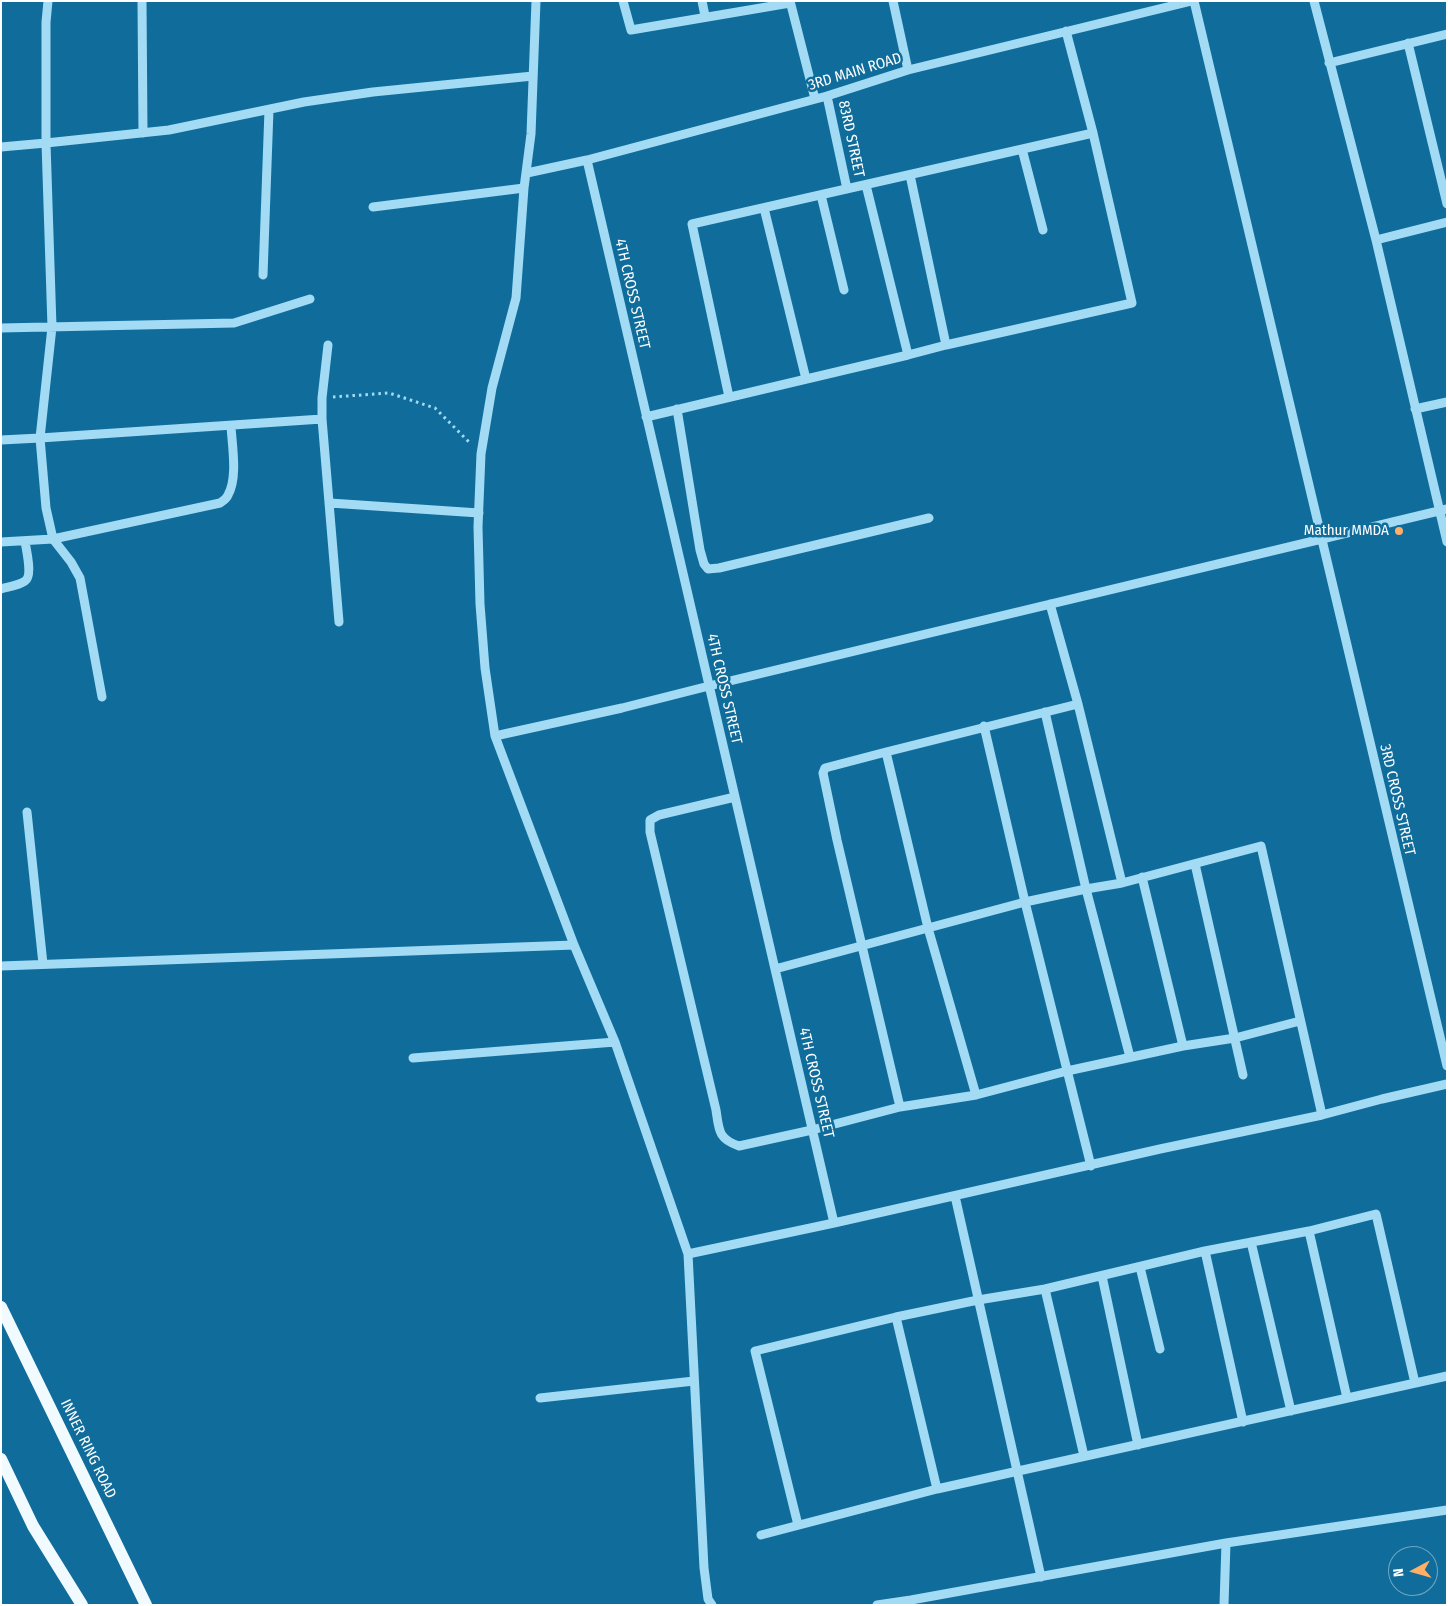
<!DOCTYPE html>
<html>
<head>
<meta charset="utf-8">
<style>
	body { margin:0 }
	#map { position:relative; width:1448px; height:1606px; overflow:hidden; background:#106d9b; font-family:"Fira Sans Condensed",sans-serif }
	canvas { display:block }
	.frame { position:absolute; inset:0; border:2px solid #fff; pointer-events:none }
	.north { position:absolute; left:1388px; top:1546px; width:50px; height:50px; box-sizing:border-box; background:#106d9b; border:1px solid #70a7c3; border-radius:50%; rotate:264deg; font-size:14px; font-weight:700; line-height:20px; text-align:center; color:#fff }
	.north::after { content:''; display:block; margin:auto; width:18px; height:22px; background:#ffaf67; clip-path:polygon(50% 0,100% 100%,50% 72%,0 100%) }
</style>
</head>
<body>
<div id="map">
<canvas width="1448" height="1606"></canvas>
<div class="frame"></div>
<div class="north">N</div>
</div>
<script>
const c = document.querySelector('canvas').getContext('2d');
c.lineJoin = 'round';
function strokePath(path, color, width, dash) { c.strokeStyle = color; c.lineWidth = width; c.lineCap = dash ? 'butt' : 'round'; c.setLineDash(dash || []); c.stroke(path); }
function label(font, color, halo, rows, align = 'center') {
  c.font = font + ' "Fira Sans Condensed",sans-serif'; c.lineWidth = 5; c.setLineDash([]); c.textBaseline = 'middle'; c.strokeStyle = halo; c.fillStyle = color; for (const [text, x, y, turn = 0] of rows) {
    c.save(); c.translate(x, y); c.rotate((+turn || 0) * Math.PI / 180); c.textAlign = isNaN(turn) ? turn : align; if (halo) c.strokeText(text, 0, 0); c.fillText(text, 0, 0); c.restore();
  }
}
strokePath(new Path2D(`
	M 333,397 L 389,393 L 435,408 L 470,443`), '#a3dbf5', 3, [2.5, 4]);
strokePath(new Path2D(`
	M 142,1 L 143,133
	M 536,1 L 531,134 L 524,188 L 516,298 L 492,388 L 481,454 L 478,527 L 480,604 L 485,668 L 495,736 L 574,945 L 615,1042 L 688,1254 L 704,1568 L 708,1599 L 712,1605
	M 623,1 L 631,30 L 790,3
	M 702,1 L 705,16
	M 790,1 L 815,99
	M 893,1 L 908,70
	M 1194,1 L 1447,1066
	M 1314,1 L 1376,240 L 1447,542
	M 1408,43 L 1447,204
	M 1329,63 L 1447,34
	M 827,96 L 847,189
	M 1,147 L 46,143 L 46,22 L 48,1
	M 1022,149 L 1043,230
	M 587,160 L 834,1223
	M 527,173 L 587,160 L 827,96 L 908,70 L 1192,1
	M 910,175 L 946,345
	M 866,185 L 908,355
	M 821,195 L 844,290
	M 373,207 L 524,188
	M 764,208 L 806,379
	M 1376,240 L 1447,222
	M 263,275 L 269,110
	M 1,328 L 234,323 L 310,299
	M 328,345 L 322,398 L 322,419 L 339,622
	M 729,397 L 692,224 L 1093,133
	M 677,409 L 700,550 L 704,564 L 708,569 L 719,568 L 929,518
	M 1415,409 L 1447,402
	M 646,417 L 908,355 L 946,345 L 1132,303 L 1093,133 L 1066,31
	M 322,419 L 40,438 L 52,327 L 46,143 L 169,130 L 304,102 L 373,92 L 533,76
	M 1,440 L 40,438 L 46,508 L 53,539 L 71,562 L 80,578 L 102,697
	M 330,503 L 479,513
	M 1,542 L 53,539 L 220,503 C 223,501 227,498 228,495 C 238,478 232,445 231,426
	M 1,589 C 8,587 20,585 25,581 C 33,576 26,549 25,541
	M 1050,604 L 1078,704 L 1122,883 L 1086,889 L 1130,1057
	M 984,726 L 1025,902 L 1091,1166
	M 495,736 L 622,708 L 709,686 L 1447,509
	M 886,752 L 825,768 L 823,773 L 837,840 L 900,1107 L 976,1095 L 928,928 L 886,752 L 1078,704
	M 735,797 L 659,815 L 650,820 L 650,832 L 716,1110 C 719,1130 718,1139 739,1146 L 812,1130 L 900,1107
	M 27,812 L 43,964
	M 1195,864 L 1243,1075
	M 1142,877 L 1183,1046
	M 1122,883 L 1261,846 L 1322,1115
	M 1,966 L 574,945
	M 775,969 L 1025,902 L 1086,889 L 1045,712
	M 413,1058 L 615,1042
	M 976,1095 L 1067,1071 L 1183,1046 L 1235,1038 L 1300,1021
	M 955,1196 L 1041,1577
	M 1309,1231 L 1347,1398
	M 1251,1242 L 1291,1411
	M 1205,1251 L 1243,1422
	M 688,1254 L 834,1223 L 1160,1149 L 1322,1115 L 1382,1099 L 1447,1084
	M 1140,1267 L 1160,1349
	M 1102,1276 L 1138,1445
	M 1045,1289 L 1084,1456
	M 896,1317 L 937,1489
	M 540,1398 L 694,1381
	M 798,1525 L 755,1351 L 896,1317 L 978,1300 L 1045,1289 L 1205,1251 L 1309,1231 L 1376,1214 L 1415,1383
	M 761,1535 L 937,1489 L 1447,1376
	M 877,1605 L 911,1600 L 1226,1543 L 1447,1510
	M 1224,1605 L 1226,1543`), '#a3dbf5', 9);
strokePath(new Path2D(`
	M 1,1307 L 146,1605
	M 1,1459 L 33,1526 L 82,1605`), '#f1faff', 12);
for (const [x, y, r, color] of [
	[1399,531,5,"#ffaf67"]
]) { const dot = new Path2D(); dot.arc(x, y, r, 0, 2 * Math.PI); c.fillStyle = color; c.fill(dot); strokePath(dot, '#106d9b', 2); }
label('15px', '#fff', '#106d9b', [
	["3RD MAIN ROAD",855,72,-17],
	["83RD STREET",851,139,78],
	["4TH CROSS STREET",632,294,77],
	["4TH CROSS STREET",724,689,77],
	["3RD CROSS STREET",1397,800,77],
	["4TH CROSS STREET",816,1083,77],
	["INNER RING ROAD",88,1449,64]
]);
label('15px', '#fff', '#106d9b', [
	["Mathur MMDA",1389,531]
], 'right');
</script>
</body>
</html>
